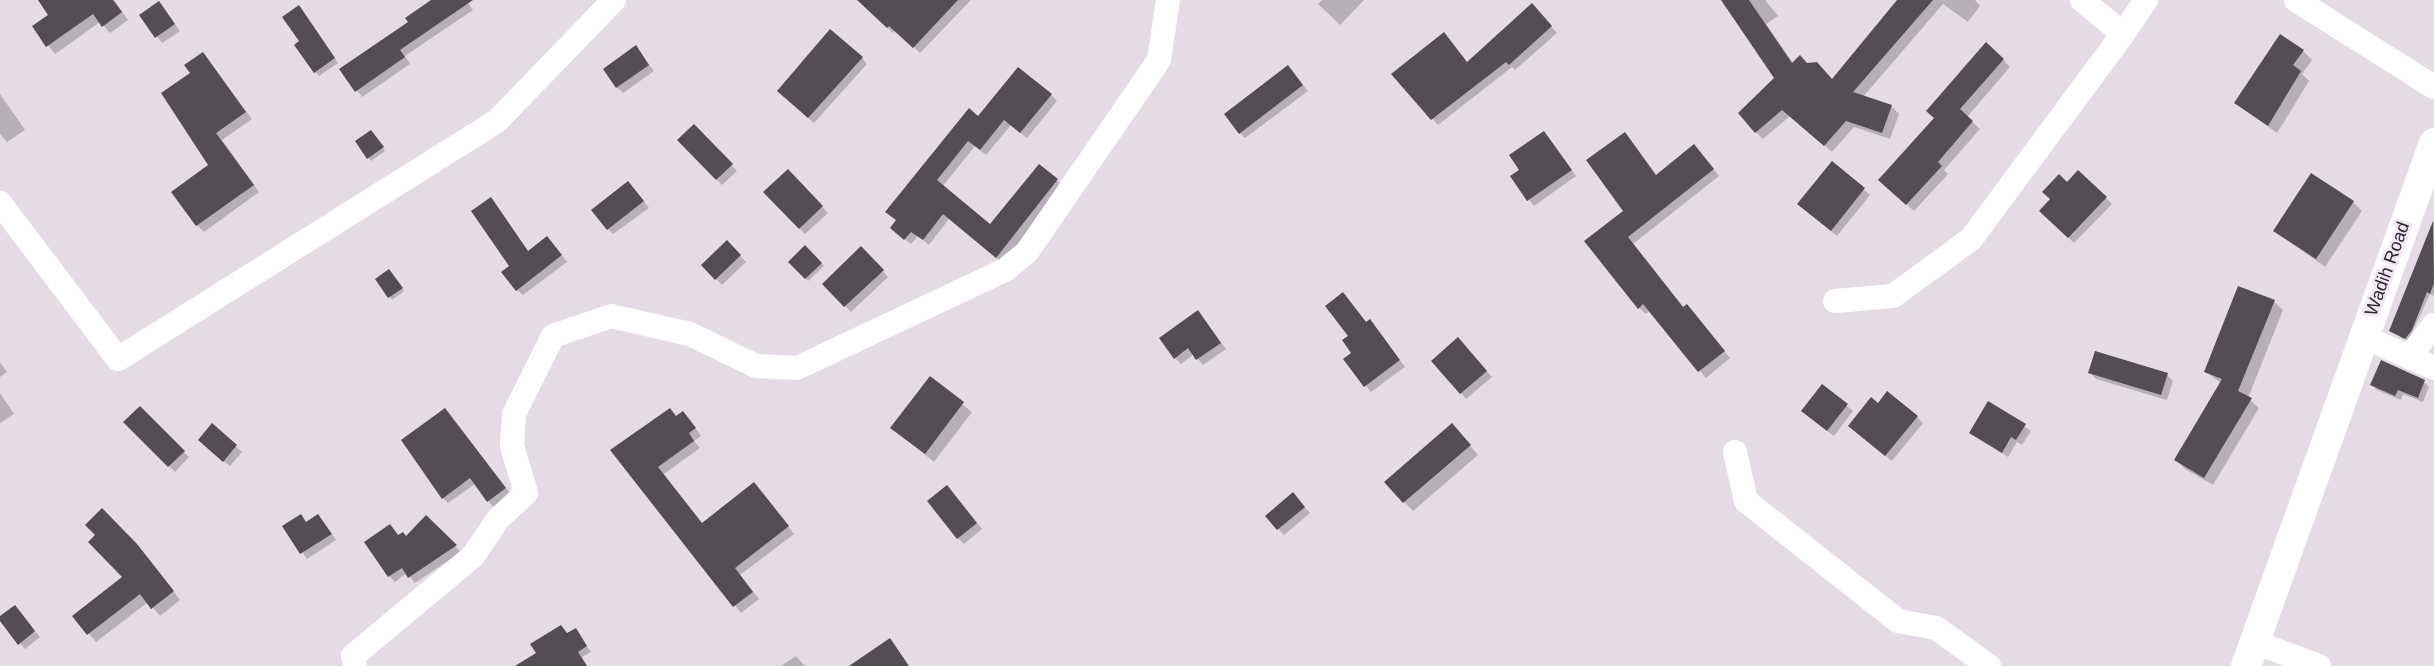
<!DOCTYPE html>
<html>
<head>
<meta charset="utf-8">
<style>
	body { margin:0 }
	canvas { display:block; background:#e4dbe5 }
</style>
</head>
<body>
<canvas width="2434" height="666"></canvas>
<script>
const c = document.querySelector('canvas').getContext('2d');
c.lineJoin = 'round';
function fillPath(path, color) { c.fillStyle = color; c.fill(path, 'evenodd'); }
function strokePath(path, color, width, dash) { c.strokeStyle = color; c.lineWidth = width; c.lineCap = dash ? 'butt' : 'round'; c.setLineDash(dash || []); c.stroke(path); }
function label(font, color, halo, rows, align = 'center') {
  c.font = font + ' Helvetica,sans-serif'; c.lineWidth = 6; c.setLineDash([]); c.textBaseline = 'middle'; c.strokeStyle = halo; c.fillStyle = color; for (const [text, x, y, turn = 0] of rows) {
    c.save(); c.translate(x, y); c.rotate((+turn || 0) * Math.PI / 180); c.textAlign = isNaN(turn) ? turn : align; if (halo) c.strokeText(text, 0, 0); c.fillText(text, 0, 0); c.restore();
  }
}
fillPath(new Path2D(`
	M 39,0 L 114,0 L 128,20 L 110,33 L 100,22 L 55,54 L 34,27 L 50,15 Z
	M 434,0 L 466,0 L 473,10 L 405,56 L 410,64 L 362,97 L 341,70 L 410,22 Z
	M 863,0 L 971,0 L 920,53 L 896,30 L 893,33 L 861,2 Z
	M 1322,0 L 1364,0 L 1340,25 L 1318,4 Z
	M 1723,0 L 1765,0 L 1778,16 L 1766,24 L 1793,63 L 1808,65 L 1833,81 L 1899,0 L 1975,0 L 1980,6 L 1968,22 L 1943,4 L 1863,97 L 1891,106 L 1899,114 L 1890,139 L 1854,127 L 1832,152 L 1790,116 L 1763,139 L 1756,132 L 1776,78 Z
	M 159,3 L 180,31 L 162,43 L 141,16 Z
	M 1537,11 L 1557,33 L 1515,70 L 1512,67 L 1438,125 L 1393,74 L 1467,64 Z
	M 303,12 L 338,63 L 319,76 L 315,72 Z
	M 636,47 L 654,71 L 623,93 L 617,87 Z
	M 2303,51 L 2312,60 L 2302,74 L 2309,81 L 2277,133 L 2236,103 Z
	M 203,54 L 252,119 L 222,140 L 259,192 L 204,232 L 197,225 L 210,166 L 192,73 Z
	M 862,58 L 867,64 L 814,123 L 784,96 Z
	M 2003,60 L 2010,67 L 1967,117 L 1980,129 L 1944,170 L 1948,174 L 1914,211 L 1888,187 Z
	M 1288,67 L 1308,91 L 1245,138 L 1240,133 Z
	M 0,94 L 25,130 L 7,142 L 0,134 Z
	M 1051,95 L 1057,101 L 1027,138 L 1011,125 L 986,155 L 975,146 L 942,187 L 990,226 L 1039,166 L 1063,186 L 1003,263 L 949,219 L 929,245 L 918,236 L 911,244 L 898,234 L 979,118 Z
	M 694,126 L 737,171 L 722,185 L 680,140 Z
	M 1544,133 L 1576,176 L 1534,206 L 1512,177 L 1521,170 Z
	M 374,134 L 385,151 L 371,161 L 358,142 Z
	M 1700,153 L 1719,176 L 1633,244 L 1684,308 L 1693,313 L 1730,358 L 1706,378 L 1650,311 L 1646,314 L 1639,308 L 1587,242 L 1625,211 L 1657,176 Z
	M 1832,163 L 1870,195 L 1837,236 L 1805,210 Z
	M 788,171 L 828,213 L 805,234 L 766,192 Z
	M 2079,172 L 2112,204 L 2074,243 L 2041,211 Z
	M 634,189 L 649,208 L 613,234 L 608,229 Z
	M 491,199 L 529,252 L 553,244 L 567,262 L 523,295 L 517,290 Z
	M 2353,202 L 2362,211 L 2325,267 L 2275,231 Z
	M 2434,220 L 2434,293 L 2433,296 L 2430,294 L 2408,341 L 2391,331 Z
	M 727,242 L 746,262 L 722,285 L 703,265 Z
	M 805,247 L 824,266 L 808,281 L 790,262 Z
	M 861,248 L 888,277 L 851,312 L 824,284 Z
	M 391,273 L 404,291 L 392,300 L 377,280 Z
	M 1343,294 L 1367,323 L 1375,327 L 1405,367 L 1371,392 L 1345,360 L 1353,353 Z
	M 2274,302 L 2283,310 L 2248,398 L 2259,408 L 2213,485 L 2185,469 L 2176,460 L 2221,383 L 2206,372 Z
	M 1203,318 L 1226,349 L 1203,365 L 1194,354 L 1181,364 L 1175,358 Z
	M 1464,345 L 1492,377 L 1466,399 L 1461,393 Z
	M 0,362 L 7,372 L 0,377 Z
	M 2090,373 L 2167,375 L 2173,381 L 2167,400 L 2096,379 Z
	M 930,379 L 972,412 L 934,462 L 892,428 Z
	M 2424,382 L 2429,387 L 2423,402 L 2403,394 L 2401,400 L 2377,390 L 2372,385 Z
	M 1823,386 L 1853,411 L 1834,436 L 1809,417 Z
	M 0,393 L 14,414 L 0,423 Z
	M 1989,403 L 2031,431 L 2022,445 L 2017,442 L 2008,457 L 1971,433 Z
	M 1878,405 L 1917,417 L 1923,423 L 1892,461 L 1856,431 Z
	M 140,408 L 189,457 L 175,472 L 126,422 Z
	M 445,410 L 511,494 L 493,507 L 475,484 L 448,503 L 443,498 Z
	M 670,410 L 677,417 L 689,419 L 701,436 L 694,441 L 700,448 L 664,474 L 702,524 L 761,491 L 794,534 L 740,575 L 759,599 L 741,613 L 612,451 Z
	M 212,425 L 242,452 L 230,466 L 205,446 Z
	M 1460,434 L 1478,455 L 1413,511 L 1386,482 Z
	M 952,493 L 982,529 L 964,544 L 958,538 Z
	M 1298,500 L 1310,513 L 1284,535 L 1267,516 Z
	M 102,510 L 145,554 L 180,600 L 160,616 L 148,602 L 96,642 L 74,616 L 125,577 Z
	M 300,516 L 307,523 L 318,516 L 336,540 L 307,559 L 284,527 Z
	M 426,518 L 461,552 L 415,583 L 407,573 L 395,582 L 389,576 L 390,526 L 399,536 L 406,537 Z
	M 20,612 L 40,637 L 25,649 L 0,619 Z
	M 575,630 L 591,652 L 582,657 L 587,666 L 518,666 Z
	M 796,656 L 805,666 L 781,666 Z`), '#0003');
fillPath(new Path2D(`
	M 38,0 L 113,0 L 122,12 L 102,27 L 93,14 L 46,47 L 32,26 L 48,15 Z
	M 431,0 L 473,0 L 400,50 L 405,57 L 355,92 L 339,69 L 408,22 L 405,18 Z
	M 857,0 L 958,0 L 913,48 L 889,26 L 887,28 Z
	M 1721,0 L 1749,0 L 1792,63 L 1800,55 L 1807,63 L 1817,62 L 1832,79 L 1897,0 L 1933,0 L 1853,92 L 1892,105 L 1882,133 L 1846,121 L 1824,146 L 1782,110 L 1755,133 L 1738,113 L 1774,78 Z
	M 159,1 L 175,24 L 155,38 L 139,15 Z
	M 1532,3 L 1552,26 L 1509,65 L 1506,62 L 1431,120 L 1391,74 L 1444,32 L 1467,62 Z
	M 299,5 L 335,58 L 314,73 L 294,45 L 299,41 L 282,17 Z
	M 830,29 L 863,57 L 808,118 L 777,91 Z
	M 2280,34 L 2304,50 L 2293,65 L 2301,71 L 2268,126 L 2234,103 Z
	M 1986,42 L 2004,59 L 1960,109 L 1973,121 L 1938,162 L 1942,166 L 1906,205 L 1878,180 L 1934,118 L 1926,111 Z
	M 636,45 L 649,65 L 616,88 L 603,69 Z
	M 203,52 L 246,112 L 216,133 L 254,185 L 196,226 L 171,192 L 208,165 L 161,93 L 190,73 L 184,65 Z
	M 1288,65 L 1303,85 L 1239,134 L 1224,114 Z
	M 1018,67 L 1052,94 L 1020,133 L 1004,120 L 980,150 L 968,141 L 937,180 L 990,224 L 1039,164 L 1058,179 L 996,258 L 943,214 L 923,240 L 911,232 L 904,240 L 890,228 L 896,220 L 885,212 L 969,108 L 978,116 Z
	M 694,124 L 733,164 L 716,180 L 677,140 Z
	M 371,130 L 384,147 L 367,159 L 355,141 Z
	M 1544,131 L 1572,170 L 1527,201 L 1510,176 L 1519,170 L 1509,155 Z
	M 1625,132 L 1656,175 L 1694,144 L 1714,169 L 1628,237 L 1683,307 L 1687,304 L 1725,351 L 1698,372 L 1643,304 L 1638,309 L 1584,241 L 1623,211 L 1586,160 Z
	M 1832,161 L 1865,188 L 1831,231 L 1797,204 Z
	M 788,169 L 823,206 L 799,229 L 763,192 Z
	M 2078,170 L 2107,197 L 2068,238 L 2039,211 L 2050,199 L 2042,192 L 2059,174 L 2067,182 Z
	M 2311,173 L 2354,201 L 2316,259 L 2273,231 Z
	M 628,181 L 644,201 L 607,230 L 591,210 Z
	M 491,197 L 528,251 L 547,236 L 562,255 L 516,291 L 501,272 L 509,266 L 471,211 Z
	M 2433,221 L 2434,283 L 2430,294 L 2427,292 L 2412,330 L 2405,339 L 2389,331 Z
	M 727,240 L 741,255 L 715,280 L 701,265 Z
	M 805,245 L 822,263 L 805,279 L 788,262 Z
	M 861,246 L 884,270 L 844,307 L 822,284 Z
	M 389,269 L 403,288 L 388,298 L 375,279 Z
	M 2238,286 L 2275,300 L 2238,391 L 2252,398 L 2204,478 L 2174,460 L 2222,379 L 2204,372 Z
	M 1343,292 L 1366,322 L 1370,319 L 1400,360 L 1364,387 L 1343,359 L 1351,353 L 1342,340 L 1348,336 L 1325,306 Z
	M 1198,310 L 1221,343 L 1196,360 L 1188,348 L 1174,359 L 1159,338 Z
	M 1458,337 L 1487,371 L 1460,394 L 1431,361 Z
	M 2095,351 L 2168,373 L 2161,395 L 2088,373 Z
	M 2381,360 L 2425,380 L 2418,398 L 2398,390 L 2395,396 L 2370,385 Z
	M 930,376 L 964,402 L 925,454 L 890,428 Z
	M 1822,384 L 1848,404 L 1827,431 L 1801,411 Z
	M 1887,391 L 1918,416 L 1885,456 L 1848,426 L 1871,397 L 1878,403 Z
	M 1988,401 L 2026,424 L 2016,440 L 2011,437 L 2002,453 L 1969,433 Z
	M 140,406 L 185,451 L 168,467 L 123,422 Z
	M 445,408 L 506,488 L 487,502 L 470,478 L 442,499 L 401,440 Z
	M 670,408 L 676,416 L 683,411 L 696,428 L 689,433 L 694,441 L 658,467 L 702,523 L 754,482 L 789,526 L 735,568 L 753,592 L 733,607 L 610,450 Z
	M 212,423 L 237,445 L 223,462 L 198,440 Z
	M 1452,423 L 1471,445 L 1403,503 L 1384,482 Z
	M 947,485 L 977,523 L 957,539 L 927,501 Z
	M 1293,492 L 1305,507 L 1277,530 L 1265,516 Z
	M 102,508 L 137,544 L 174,591 L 151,609 L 140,594 L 87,635 L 72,616 L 122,577 L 88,542 L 95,535 L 85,525 Z
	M 301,514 L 306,522 L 318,514 L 332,534 L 300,554 L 282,526 Z
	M 426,515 L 457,545 L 408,578 L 402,568 L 388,577 L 364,542 L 390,524 L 398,535 L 403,532 L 406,536 Z
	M 15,605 L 35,631 L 18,645 L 0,621 L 0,616 Z
	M 561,625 L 567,633 L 576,628 L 587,646 L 578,652 L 587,666 L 515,666 L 536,653 L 530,644 Z
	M 890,638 L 909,666 L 849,666 Z`), '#544d55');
strokePath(new Path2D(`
	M 2082,0 L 2123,34 L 2146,0
	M 2296,0 L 2434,87
	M 0,203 L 118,359 L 497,121 L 614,0
	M 1835,301 L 1893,296 L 1971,239 L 2123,34
	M 2362,336 L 2434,368
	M 2409,357 L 2434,325
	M 1735,452 L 1746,501 L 1898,621 L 1936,628 L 1989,666
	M 2254,642 L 2319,666
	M 355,666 L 353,656 L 473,556 L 498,519 L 526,493 L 512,446 L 514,414 L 553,336 L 611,316 L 690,334 L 756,366 L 797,368 L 1005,270 L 1027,252 L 1159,60 L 1168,0`), '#fff', 24);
strokePath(new Path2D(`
	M 2246,666 L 2434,143`), '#fff', 30);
label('18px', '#2a272b', '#f2e8f3', [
	["Wadih Road",2388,269,-70]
]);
</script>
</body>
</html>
